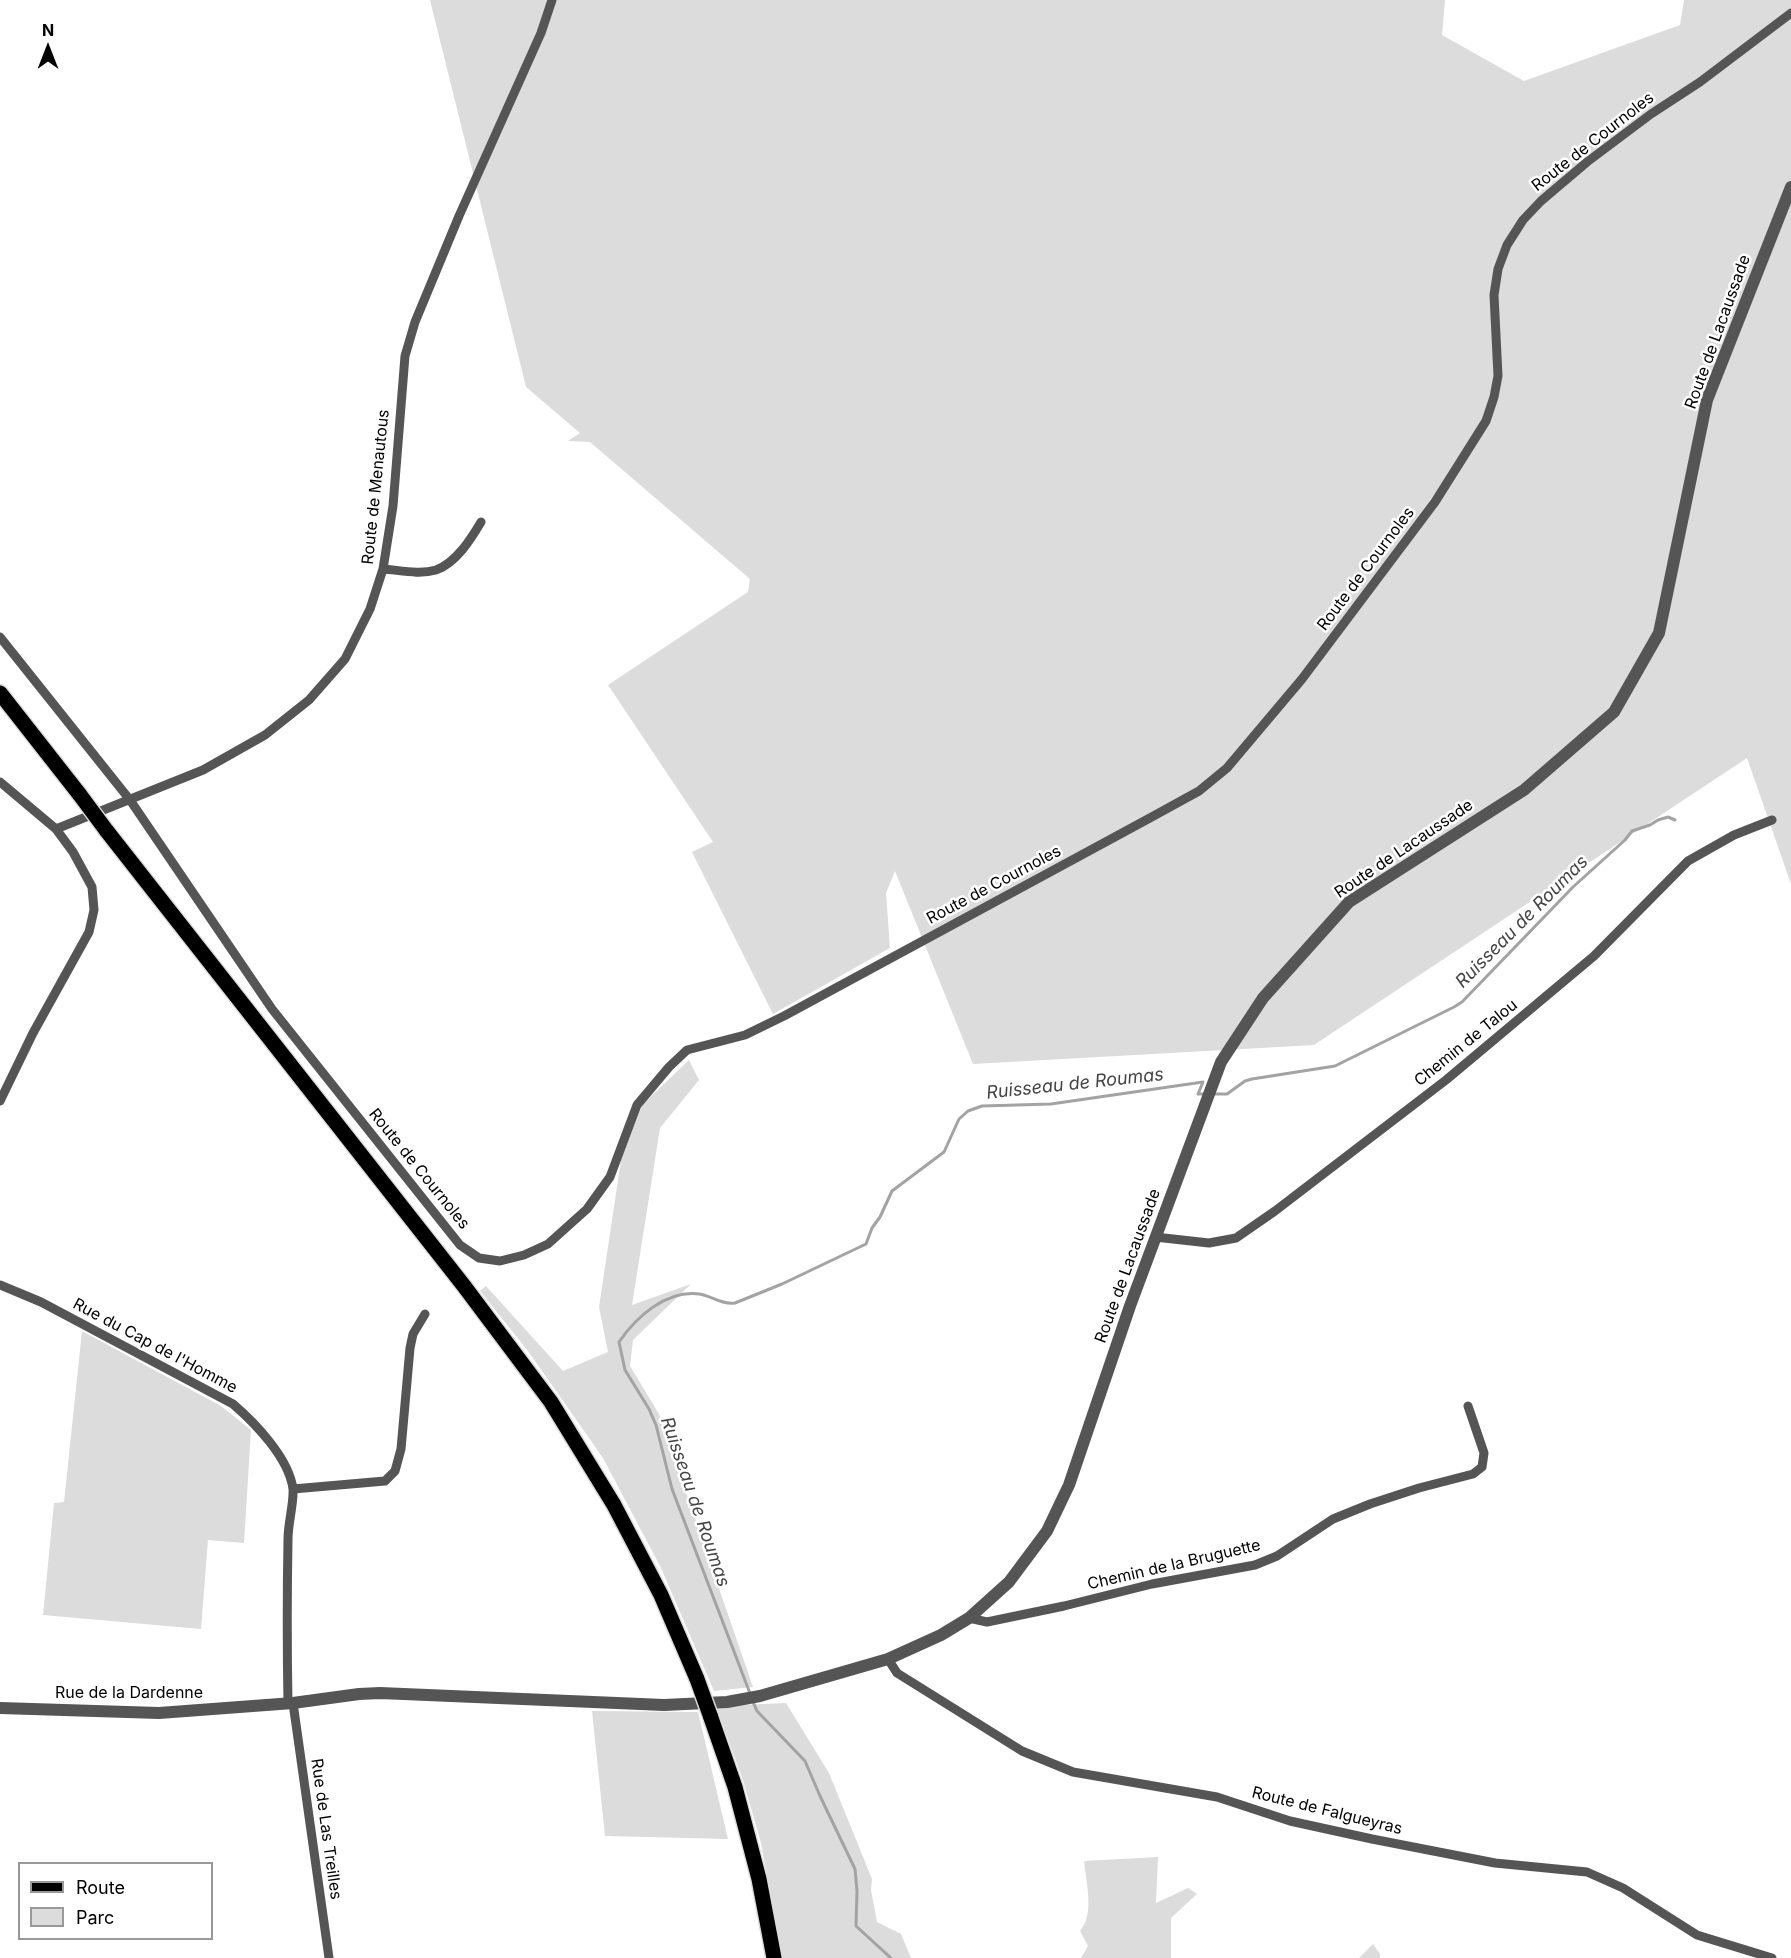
<!DOCTYPE html>
<html>
<head>
<meta charset="utf-8">
<style>
	body { margin:0 }
	#map { position:relative; width:1791px; height:1958px; overflow:hidden; background:#fff; font-family:Inter,sans-serif }
	canvas { display:block }
	.legend { position:absolute; left:18px; top:1862px; width:195px; height:78px; box-sizing:border-box; background:#fff; border:2px solid #999; margin:0; padding:8px 10px; list-style:none; font-size:18px; color:#000 }
	.legend li { display:flex; align-items:center; gap:12px; height:30px }
	.legend b { width:30px; border:2px solid #999 }
	.north { position:absolute; left:18px; top:18px; width:60px; height:60px; -webkit-text-stroke:4px #fff; paint-order:stroke; rotate:0deg; font-size:16px; font-weight:700; line-height:24px; text-align:center; color:#000 }
	.north::after { content:''; display:block; margin:auto; width:21px; height:27px; background:#000; clip-path:polygon(50% 0,100% 100%,50% 72%,0 100%) }
</style>
</head>
<body>
<div id="map">
<canvas width="1791" height="1958"></canvas>
<ul class="legend">
<li><b style="height:8px;background:#000"></b>Route</li>
<li><b style="height:16px;background:#dcdcdc"></b>Parc</li>
</ul>
<div class="north">N</div>
</div>
<script>
const c = document.querySelector('canvas').getContext('2d');
c.lineJoin = 'round';
function fillPath(path, color) { c.fillStyle = color; c.fill(path, 'evenodd'); }
function strokePath(path, color, width, dash) { c.strokeStyle = color; c.lineWidth = width; c.lineCap = dash ? 'butt' : 'round'; c.setLineDash(dash || []); c.stroke(path); }
function label(font, color, halo, rows, align = 'center') {
  c.font = font + ' Inter,sans-serif'; c.lineWidth = 5; c.setLineDash([]); c.textBaseline = 'middle'; c.strokeStyle = halo; c.fillStyle = color; for (const [text, x, y, turn = 0] of rows) {
    c.save(); c.translate(x, y); c.rotate((+turn || 0) * Math.PI / 180); c.textAlign = isNaN(turn) ? turn : align; if (halo) c.strokeText(text, 0, 0); c.fillText(text, 0, 0); c.restore();
  }
}
fillPath(new Path2D(`
	M 430,0 L 1445,0 L 1442,35 L 1524,81 L 1680,25 L 1684,0 L 1791,0 L 1791,884 L 1747,758 L 1314,1045 L 973,1064 L 895,871 L 886,893 L 890,948 L 773,1014 L 692,852 L 713,842 L 608,685 L 748,592 L 750,579 L 590,442 L 568,441 L 580,433 L 526,387 Z
	M 689,1060 L 699,1080 L 660,1128 L 632,1305 L 691,1284 L 633,1340 L 630,1366 L 659,1414 L 753,1687 L 714,1691 L 661,1568 L 603,1458 L 528,1351 L 480,1291 L 486,1286 L 563,1371 L 608,1352 L 599,1307 L 621,1160 L 642,1105 Z
	M 82,1331 L 221,1406 L 251,1430 L 244,1543 L 208,1540 L 201,1629 L 43,1615 L 54,1503 L 64,1502 Z
	M 786,1703 L 829,1773 L 872,1879 L 871,1890 L 877,1922 L 901,1934 L 911,1958 L 782,1958 L 761,1843 L 743,1780 L 716,1706 Z
	M 592,1711 L 698,1712 L 728,1839 L 605,1836 Z
	M 1158,1857 L 1156,1903 L 1188,1888 L 1197,1894 L 1171,1918 L 1171,1958 L 1081,1958 L 1088,1946 L 1080,1931 C 1095,1913 1086,1883 1084,1861 Z
	M 1373,1944 L 1380,1954 L 1380,1958 L 1359,1958 Z`), '#dcdcdc');
strokePath(new Path2D(`
	M 1212,1094 L 1227,1094 L 1245,1081 L 1252,1079 L 1335,1066 L 1454,1007 L 1462,1002 L 1573,887 L 1625,840 L 1632,831 L 1650,825 L 1658,820 L 1668,817 L 1675,820
	M 751,1696 L 672,1489 L 656,1425 L 649,1409 L 625,1370 L 619,1342 C 636,1317 666,1290 699,1294 C 712,1296 722,1305 735,1303 L 782,1284 L 866,1244 L 872,1228 L 880,1217 L 892,1191 L 944,1152 L 959,1119 L 968,1111 L 982,1106 L 1051,1104 L 1203,1082 L 1198,1094 L 1205,1094
	M 753,1702 L 757,1711 L 805,1761 L 820,1796 L 855,1869 L 857,1891 L 856,1926 L 891,1958`), '#a3a3a3', 3);
const primary = new Path2D(`
	M 0,693 L 80,795
	M 106,830 L 464,1286 L 551,1402 L 614,1505 L 661,1595 L 697,1679
	M 710,1715 L 735,1787 L 759,1879 L 774,1958`);
strokePath(primary, '#dbdbdb', 18);
strokePath(new Path2D(`
	M 383,569 C 399,570 419,575 436,570 C 456,563 471,539 481,522
	M 0,637 L 130,800 L 272,1009 L 460,1245 L 479,1258 L 500,1261 L 524,1255 L 548,1244 L 587,1209 L 610,1177 L 637,1105 L 669,1067 L 687,1050 L 745,1035 L 784,1016 L 1148,819 L 1199,791 L 1227,768 L 1302,679 L 1435,502 L 1486,421 L 1494,397 L 1498,376 L 1494,295 L 1498,269 L 1507,245 L 1523,220 L 1541,201 L 1587,162 L 1651,114 L 1700,82 L 1791,13
	M 0,782 L 56,829 L 73,852 L 92,887 L 94,910 L 89,932 L 33,1033 L 0,1101
	M 56,829 L 203,770 L 265,735 L 309,700 L 345,659 L 370,609 L 383,569 L 393,506 L 405,356 L 415,322 L 459,216 L 541,33 L 552,0
	M 1155,1237 L 1209,1243 L 1236,1238 L 1275,1211 L 1446,1080 L 1594,956 L 1688,861 L 1734,835 L 1772,820
	M 0,1285 L 41,1302 L 233,1404 C 255,1423 289,1458 293,1489 C 294,1503 288,1523 288,1539 C 287,1594 287,1649 288,1704
	M 293,1489 L 385,1481 L 395,1471 L 401,1449 L 410,1348 L 413,1334 L 425,1314
	M 969,1618 L 987,1622 L 1064,1606 L 1152,1584 L 1255,1565 L 1277,1556 L 1333,1519 L 1370,1504 L 1419,1488 L 1473,1474 L 1482,1467 L 1484,1453 L 1468,1406
	M 888,1659 L 897,1673 L 1022,1751 L 1073,1772 L 1217,1797 L 1290,1821 L 1372,1839 L 1495,1863 L 1587,1872 L 1623,1888 L 1697,1935 L 1772,1958
	M 293,1703 L 329,1958`), '#555', 9);
strokePath(new Path2D(`
	M 0,1708 L 159,1713 L 293,1703 L 359,1694 L 380,1693 L 664,1705 L 727,1702 L 760,1696 L 888,1659 L 941,1635 L 969,1618 L 1009,1582 L 1047,1531 L 1069,1485 L 1130,1306 L 1221,1062 L 1263,998 L 1349,902 L 1524,790 L 1614,712 L 1659,633 L 1707,400 L 1791,187`), '#555', 12);
strokePath(primary, '#000', 15);
const primaryBridge = new Path2D(`
	M 80,795 L 106,830
	M 697,1679 L 710,1715`);
strokePath(primaryBridge, '#dbdbdb', 18, []);
strokePath(primaryBridge, '#000', 15);
label('16px', '#000', '#fff', [
	["Route de Cournoles",1593,142,-38],
	["Route de Lacaussade",1718,332,-70],
	["Route de Menautous",376,487,-84],
	["Route de Cournoles",1366,569,-53],
	["Route de Lacaussade",1404,849,-34],
	["Route de Cournoles",994,885,-28],
	["Chemin de Talou",1466,1043,-39],
	["Route de Cournoles",419,1169,51],
	["Route de Lacaussade",1128,1266,-70],
	["Rue du Cap de l'Homme",155,1346,28],
	["Chemin de la Bruguette",1174,1565,-13],
	["Rue de la Dardenne",129,1693],
	["Route de Falgueyras",1327,1811,14],
	["Rue de Las Treilles",326,1829,82]
]);
label('italic 18px', '#444', '#fff', [
	["Ruisseau de Roumas",1522,922,-45],
	["Ruisseau de Roumas",1075,1084,-6],
	["Ruisseau de Roumas",695,1502,71]
]);
</script>
</body>
</html>
